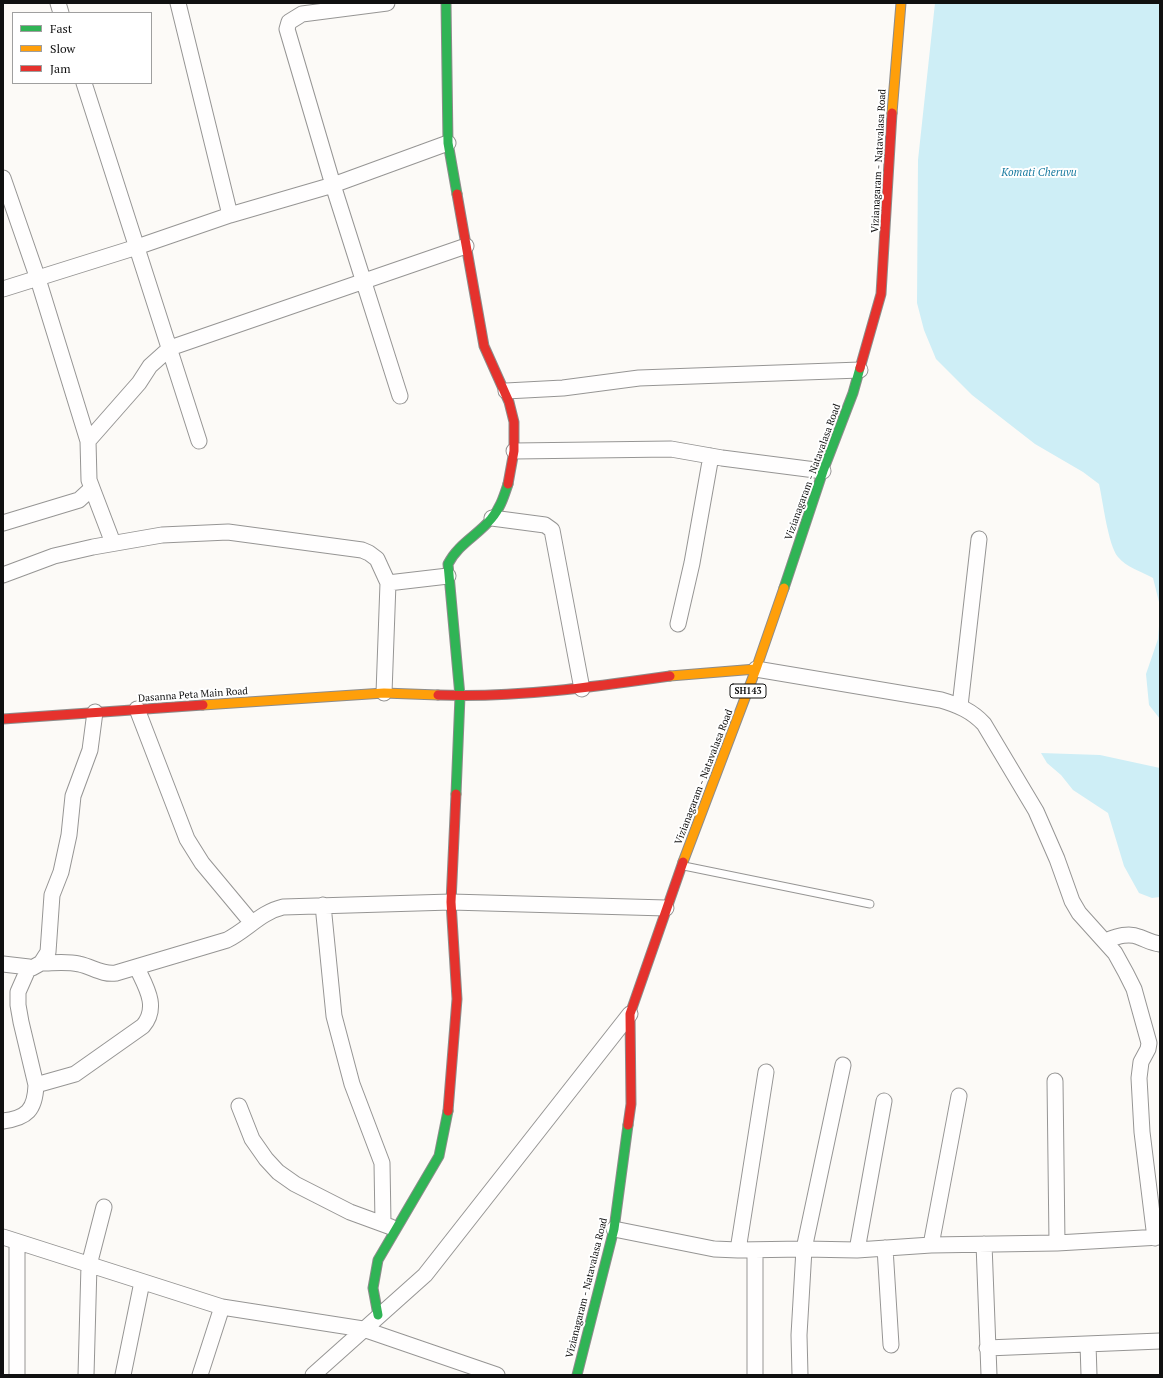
<!DOCTYPE html>
<html>
<head>
<meta charset="utf-8">
<style>
	body { margin:0 }
	#map { position:relative; width:1163px; height:1378px; overflow:hidden; background:#fcfaf7; font-family:"PT Serif",serif }
	canvas { display:block }
	.frame { position:absolute; inset:0; border:4px solid #101010; pointer-events:none }
	.legend { position:absolute; left:12px; top:12px; width:140px; height:72px; box-sizing:border-box; background:#fff; border:1px solid #9f9f9f; margin:0; padding:5px 7px; list-style:none; font-size:12px; color:#101010 }
	.legend li { display:flex; align-items:center; gap:8px; height:20px }
	.legend b { width:20px; border:1px solid #9f9f9f }
</style>
</head>
<body>
<div id="map">
<canvas width="1163" height="1378"></canvas>
<div class="frame"></div>
<ul class="legend">
<li><b style="height:5px;background:#30b455"></b>Fast</li>
<li><b style="height:5px;background:#ff9f0a"></b>Slow</li>
<li><b style="height:5px;background:#e5322d"></b>Jam</li>
</ul>
</div>
<script>
const c = document.querySelector('canvas').getContext('2d');
c.lineJoin = 'round';
function fillPath(path, color) { c.fillStyle = color; c.fill(path, 'evenodd'); }
function strokePath(path, color, width, dash) { c.strokeStyle = color; c.lineWidth = width; c.lineCap = dash ? 'butt' : 'round'; c.setLineDash(dash || []); c.stroke(path); }
function label(font, color, halo, rows, align = 'center') {
  c.font = font + ' "PT Serif",serif'; c.lineWidth = 4; c.setLineDash([]); c.textBaseline = 'middle'; c.strokeStyle = halo; c.fillStyle = color; for (const [text, x, y, turn = 0] of rows) {
    c.save(); c.translate(x, y); c.rotate((+turn || 0) * Math.PI / 180); c.textAlign = isNaN(turn) ? turn : align; if (halo) c.strokeText(text, 0, 0); c.fillText(text, 0, 0); c.restore();
  }
}
fillPath(new Path2D(`
	M 935,3 L 1160,3 L 1160,606 L 1153,578 C 1142,572 1126,567 1118,557 C 1108,545 1103,501 1099,484 L 1083,472 L 1035,444 L 972,395 L 936,359 L 924,330 L 917,303 L 918,160 Z
	M 1160,613 L 1160,719 L 1149,705 L 1146,674 L 1158,639 Z
	M 1041,753 L 1100,755 L 1160,768 L 1160,897 L 1152,898 L 1139,893 L 1124,866 L 1108,813 L 1073,790 L 1061,775 L 1047,763 Z`), '#ceeef6');
const lane = new Path2D(`
	M 684,866 L 870,904`);
const street = new Path2D(`
	M 58,3 L 61,13
	M 178,3 L 230,215
	M 387,3 L 302,14 L 289,22 L 287,29 L 333,185 L 400,396
	M 84,83 L 199,441
	M 3,178 L 38,279 L 88,441 L 89,480 L 92,488 L 79,500 L 3,523
	M 3,289 L 137,247 L 230,215 L 333,185 L 448,143
	M 506,391 L 563,388 L 639,378 L 860,370
	M 88,441 L 139,383 L 150,366 L 170,348 L 466,246
	M 514,451 L 671,449 L 722,458 L 823,471
	M 92,488 L 113,543
	M 492,518 L 545,525 L 552,530 L 582,689
	M 3,575 L 54,556 L 93,547 L 162,535 L 228,532 L 362,550 L 369,553 L 377,559 L 388,583 L 384,693
	M 388,583 L 448,576
	M 678,624 L 692,563 L 711,456
	M 756,669 L 941,700 C 958,705 972,711 984,724 L 1036,811 L 1057,859 L 1072,901 L 1079,913 L 1115,953 L 1126,973 L 1134,989 L 1149,1043 L 1148,1049 L 1141,1062 L 1139,1078 L 1142,1132 L 1155,1238
	M 960,706 L 979,539
	M 137,709 L 187,839 L 202,863 L 252,923
	M 323,905 L 334,1016 L 352,1084 L 382,1163 L 383,1223
	M 1105,941 C 1116,937 1128,932 1139,937 C 1147,940 1152,943 1160,944
	M 41,963 C 53,963 67,961 79,964 C 93,967 102,975 116,973 L 227,940 C 247,930 261,912 283,907 L 451,902 L 666,908
	M 3,964 L 29,967
	M 1055,1081 L 1057,1243
	M 36,1085 L 75,1074 L 143,1026 C 159,1007 146,987 137,968
	M 239,1106 L 252,1139 L 266,1159 L 278,1172 L 295,1184 L 350,1212 L 391,1227
	M 3,1121 C 27,1118 35,1110 36,1085 L 21,1022 L 18,1005 L 18,992 L 29,967 L 32,968 L 41,963 L 48,952 L 52,895 L 61,872 L 69,835 L 73,796 L 90,750 L 95,712
	M 614,1229 L 714,1249 L 738,1250 L 804,1249 L 857,1250 L 931,1245 L 1057,1243 L 1160,1237
	M 3,1237 L 222,1307 L 363,1329 L 497,1375
	M 984,1244 L 989,1375
	M 931,1245 L 959,1096
	M 885,1248 L 891,1345
	M 738,1250 L 766,1072
	M 755,1250 L 755,1375
	M 857,1250 L 884,1101
	M 1088,1344 L 1089,1375
	M 987,1348 L 1160,1341
	M 17,1375 L 17,1242
	M 86,1375 L 89,1265 L 104,1207
	M 123,1375 L 142,1282
	M 200,1375 L 222,1307
	M 313,1375 L 425,1275 L 630,1014
	M 800,1375 L 799,1335 L 804,1249 L 843,1065`);
const fast = new Path2D(`
	M 446,3 L 448,143 L 457,194
	M 784,588 L 823,471 L 853,393 L 860,368
	M 456,794 L 460,696 L 448,564 C 458,544 478,535 491,519 C 500,509 504,496 508,484
	M 378,1315 L 373,1288 L 378,1260 L 439,1156 L 448,1111
	M 577,1375 L 614,1229 L 628,1125`);
const slow = new Path2D(`
	M 892,113 L 901,3
	M 670,676 L 756,669
	M 203,705 L 384,693 L 438,695
	M 683,862 L 756,669 L 784,588`);
const jam = new Path2D(`
	M 457,194 L 484,346 L 509,402 L 514,422 L 514,451 L 508,484
	M 860,368 L 881,294 L 892,113
	M 438,695 C 515,698 593,687 670,676
	M 3,719 L 203,705
	M 448,1111 L 457,999 L 451,902 L 456,794
	M 628,1125 L 631,1104 L 630,1014 L 683,862`);
strokePath(lane, '#969594', 9);
strokePath(street, '#969594', 17);
strokePath(fast, '#8d8c8b', 11);
strokePath(slow, '#8d8c8b', 11);
strokePath(jam, '#8d8c8b', 11);
strokePath(lane, '#fffefe', 7);
strokePath(street, '#fffefe', 15);
strokePath(fast, '#30b455', 9);
strokePath(slow, '#ff9f0a', 9);
strokePath(jam, '#e5322d', 9);
for (const [x, y, w] of [
	[748,691,36]
]) { const box = new Path2D(); box.roundRect(x - w / 2, y - 7, w, 14, 3); c.fillStyle = '#fff'; c.fill(box); strokePath(box, '#101010', 1); }
label('bold 9px', '#101010', null, [
	["SH143",748,691]
]);
label('10px', '#101010', '#fff', [
	["Vizianagaram - Natavalasa Road",879,161,-87],
	["Vizianagaram - Natavalasa Road",813,472,-70],
	["Dasanna Peta Main Road",193,695,-4],
	["Vizianagaram - Natavalasa Road",704,777,-69],
	["Vizianagaram - Natavalasa Road",587,1288,-76]
]);
label('italic 11px', '#1b7ca1', '#fff', [
	["Komati Cheruvu",1039,173]
]);
</script>
</body>
</html>
